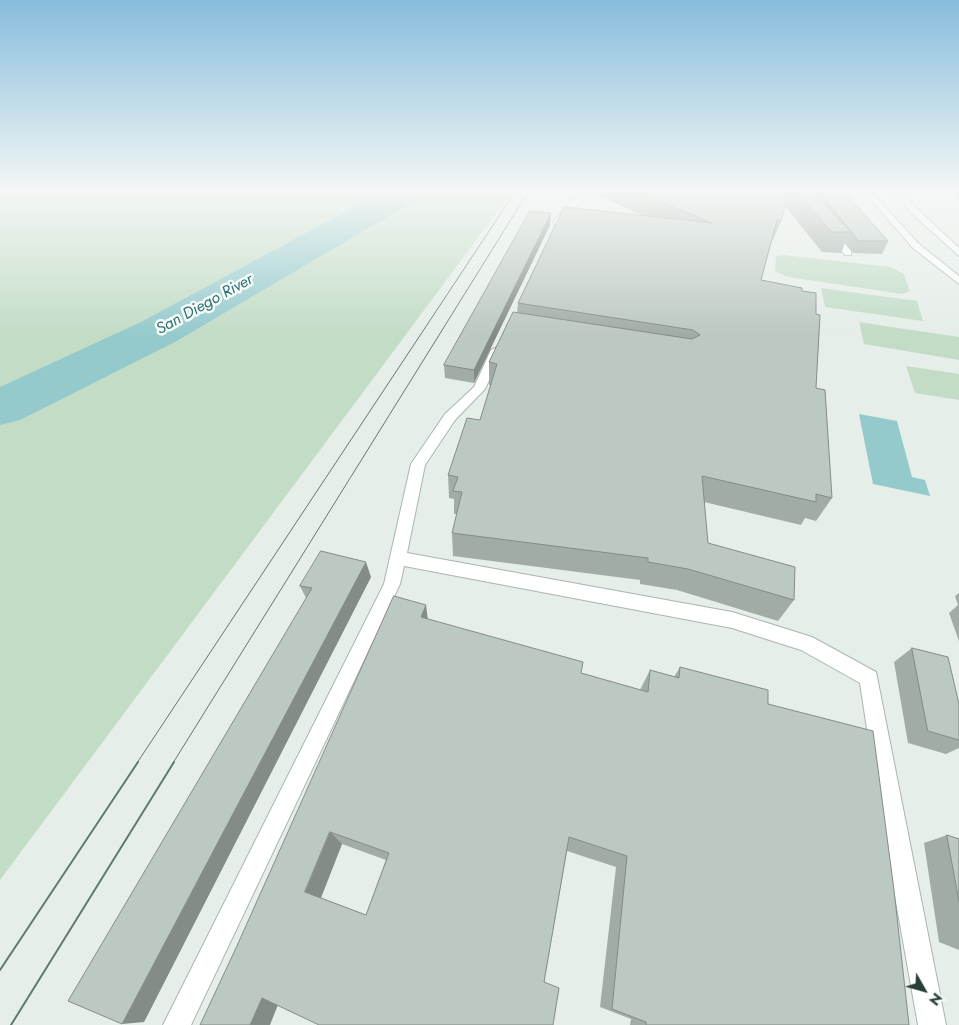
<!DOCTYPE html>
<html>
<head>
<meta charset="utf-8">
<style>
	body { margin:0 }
	#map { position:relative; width:959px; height:1025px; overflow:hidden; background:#e6eee9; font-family:Jost,sans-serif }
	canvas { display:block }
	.north { position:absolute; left:899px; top:965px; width:50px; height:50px; -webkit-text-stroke:4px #f7faf8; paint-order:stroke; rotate:128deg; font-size:14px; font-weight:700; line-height:20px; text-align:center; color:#273e35 }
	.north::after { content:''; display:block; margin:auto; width:18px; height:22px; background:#273e35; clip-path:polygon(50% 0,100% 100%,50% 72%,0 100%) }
</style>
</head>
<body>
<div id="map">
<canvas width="959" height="1025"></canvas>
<div class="north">N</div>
</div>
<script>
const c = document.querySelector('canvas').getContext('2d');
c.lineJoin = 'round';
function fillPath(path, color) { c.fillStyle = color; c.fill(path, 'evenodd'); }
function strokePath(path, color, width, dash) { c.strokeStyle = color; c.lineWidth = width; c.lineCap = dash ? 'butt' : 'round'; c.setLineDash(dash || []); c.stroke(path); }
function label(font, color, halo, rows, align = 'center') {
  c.font = font + ' Jost,sans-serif'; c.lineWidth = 5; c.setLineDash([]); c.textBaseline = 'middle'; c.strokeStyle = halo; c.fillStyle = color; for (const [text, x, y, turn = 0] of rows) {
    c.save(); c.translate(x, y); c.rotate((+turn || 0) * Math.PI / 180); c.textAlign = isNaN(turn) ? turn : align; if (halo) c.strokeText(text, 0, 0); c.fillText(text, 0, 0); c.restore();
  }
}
fillPath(new Path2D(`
	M 0,192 L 512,192 L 0,880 Z
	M 784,255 L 891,267 L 904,274 L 910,291 L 902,294 L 788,277 L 775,271 L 776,256 Z
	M 821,288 L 917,301 L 923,321 L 825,307 Z
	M 859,322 L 959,337 L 959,360 L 864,344 Z
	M 906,366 L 959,374 L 959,400 L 915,393 Z`), '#c2dcc6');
fillPath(new Path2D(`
	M 859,414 L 897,421 L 912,477 L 925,480 L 930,496 L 873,484 Z`), '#95cacc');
fillPath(new Path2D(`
	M 382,192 L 422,192 L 418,199 L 175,342 L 20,420 L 0,425 L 0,387 L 141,322 Z`), '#95cacc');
const lane = new Path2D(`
	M 589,192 L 598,192 L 575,207 L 560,225 L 554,225 L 554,221 L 569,203 Z
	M 828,231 L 834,231 L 851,251 L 851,255 L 845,255 L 828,235 Z
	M 497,347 L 503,350 L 485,389 L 455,420 L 425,465 L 407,553 L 732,612 L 812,637 L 876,672 L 946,1025 L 918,1025 L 878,801 L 860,683 L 801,650 L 732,628 L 404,566 L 400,584 L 191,1025 L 163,1025 L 384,584 L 411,464 L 445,414 L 474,387 L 491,350 Z`);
const secondary = new Path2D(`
	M 864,192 L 871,192 L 919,244 L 959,276 L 959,284 L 913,248 Z
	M 896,192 L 903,192 L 915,207 L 959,248 L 959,256 L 909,211 Z`);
strokePath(lane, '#a9b6af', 2);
strokePath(secondary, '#a6b8b0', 2);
fillPath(lane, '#fff');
fillPath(secondary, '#fff');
strokePath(new Path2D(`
	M 137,763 L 515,192
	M 173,763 L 528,192`), '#627970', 1);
strokePath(new Path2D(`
	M 0,970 L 138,762
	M 11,1025 L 174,762`), '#627970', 2);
fillPath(new Path2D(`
	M 598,192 L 844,192 L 888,241 L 882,254 L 853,253 L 845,243 L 841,253 L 822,252 L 785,206 L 781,221 L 773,240 L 772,240 L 761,280 L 802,291 L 816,314 L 816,388 L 832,498 L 816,521 L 805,518 L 801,525 L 704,502 L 708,543 L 794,600 L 778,621 L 677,590 L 640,584 L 640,580 L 453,556 L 452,533 L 457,514 L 454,514 L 454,499 L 449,498 L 448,475 L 480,420 L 491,385 L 489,385 L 489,362 L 517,313 L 518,303 L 644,216 L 597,195 Z
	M 951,192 L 959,192 L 959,199 Z
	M 550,225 L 474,383 L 445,378 L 444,365 Z
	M 371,577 L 144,1022 L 306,598 L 300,586 Z
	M 959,593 L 959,641 L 949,613 L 958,605 L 955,596 Z
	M 428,619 L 581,673 L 640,690 L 650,670 L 674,677 L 680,667 L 768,704 L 909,1025 L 630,1025 L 631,1019 L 600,1007 L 616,867 L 567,851 L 544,982 L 236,948 ZM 342,844 L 386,860 L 366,915 L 321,898 Z
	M 912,648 L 959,704 L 959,748 L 946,754 L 908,743 L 894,662 Z
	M 947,835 L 959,839 L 959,950 L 939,942 L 924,843 Z`), '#a2aca7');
fillPath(new Path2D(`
	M 551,213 L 550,225 L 474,383 L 474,370 Z
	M 366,562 L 371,577 L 144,1022 L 122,1024 Z
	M 426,605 L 429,628 L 421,617 Z
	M 330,832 L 342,844 L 320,900 L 305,892 Z
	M 281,997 L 270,1025 L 250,1025 L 262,998 Z`), '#848c88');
const building = new Path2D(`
	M 637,192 L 789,192 L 781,221 L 777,220 L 761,280 L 802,288 L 802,291 L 816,293 L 816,314 L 820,315 L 816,388 L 825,390 L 832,498 L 816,494 L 816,502 L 702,476 L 708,543 L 795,567 L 794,600 L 688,569 L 648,562 L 648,558 L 452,533 L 462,492 L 453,491 L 458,477 L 448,475 L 467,418 L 480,420 L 497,364 L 489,362 L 513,312 L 692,339 L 700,335 L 693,330 L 518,303 L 564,207 L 712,223 Z
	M 797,192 L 813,192 L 851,232 L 832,232 Z
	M 819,192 L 844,192 L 888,241 L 859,241 Z
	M 530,211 L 551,213 L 474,370 L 444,365 Z
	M 321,551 L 366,562 L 122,1024 L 68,1001 L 312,588 L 300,586 Z
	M 394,596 L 426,605 L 421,617 L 583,662 L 581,673 L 648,692 L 650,670 L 679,678 L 680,667 L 768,690 L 768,704 L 873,731 L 894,890 L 909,1025 L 646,1025 L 646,1022 L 612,1009 L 627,856 L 569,837 L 544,982 L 559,988 L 553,1025 L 319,1025 L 262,998 L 250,1025 L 200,1025 L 236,948 ZM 330,832 L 389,853 L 366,915 L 305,892 Z
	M 912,648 L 948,657 L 959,704 L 959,740 L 928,731 Z
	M 947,835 L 959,839 L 959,901 Z`);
fillPath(building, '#bcc8c2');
strokePath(building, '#848c88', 1);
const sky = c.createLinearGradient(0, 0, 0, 335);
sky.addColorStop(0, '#87bddd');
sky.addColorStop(0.57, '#f4f7f5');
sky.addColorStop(1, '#f4f7f500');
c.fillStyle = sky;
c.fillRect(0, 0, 959, 335);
label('italic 16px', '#277174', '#f7faf8', [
	["San Diego River",205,305,-29]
]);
</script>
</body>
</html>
